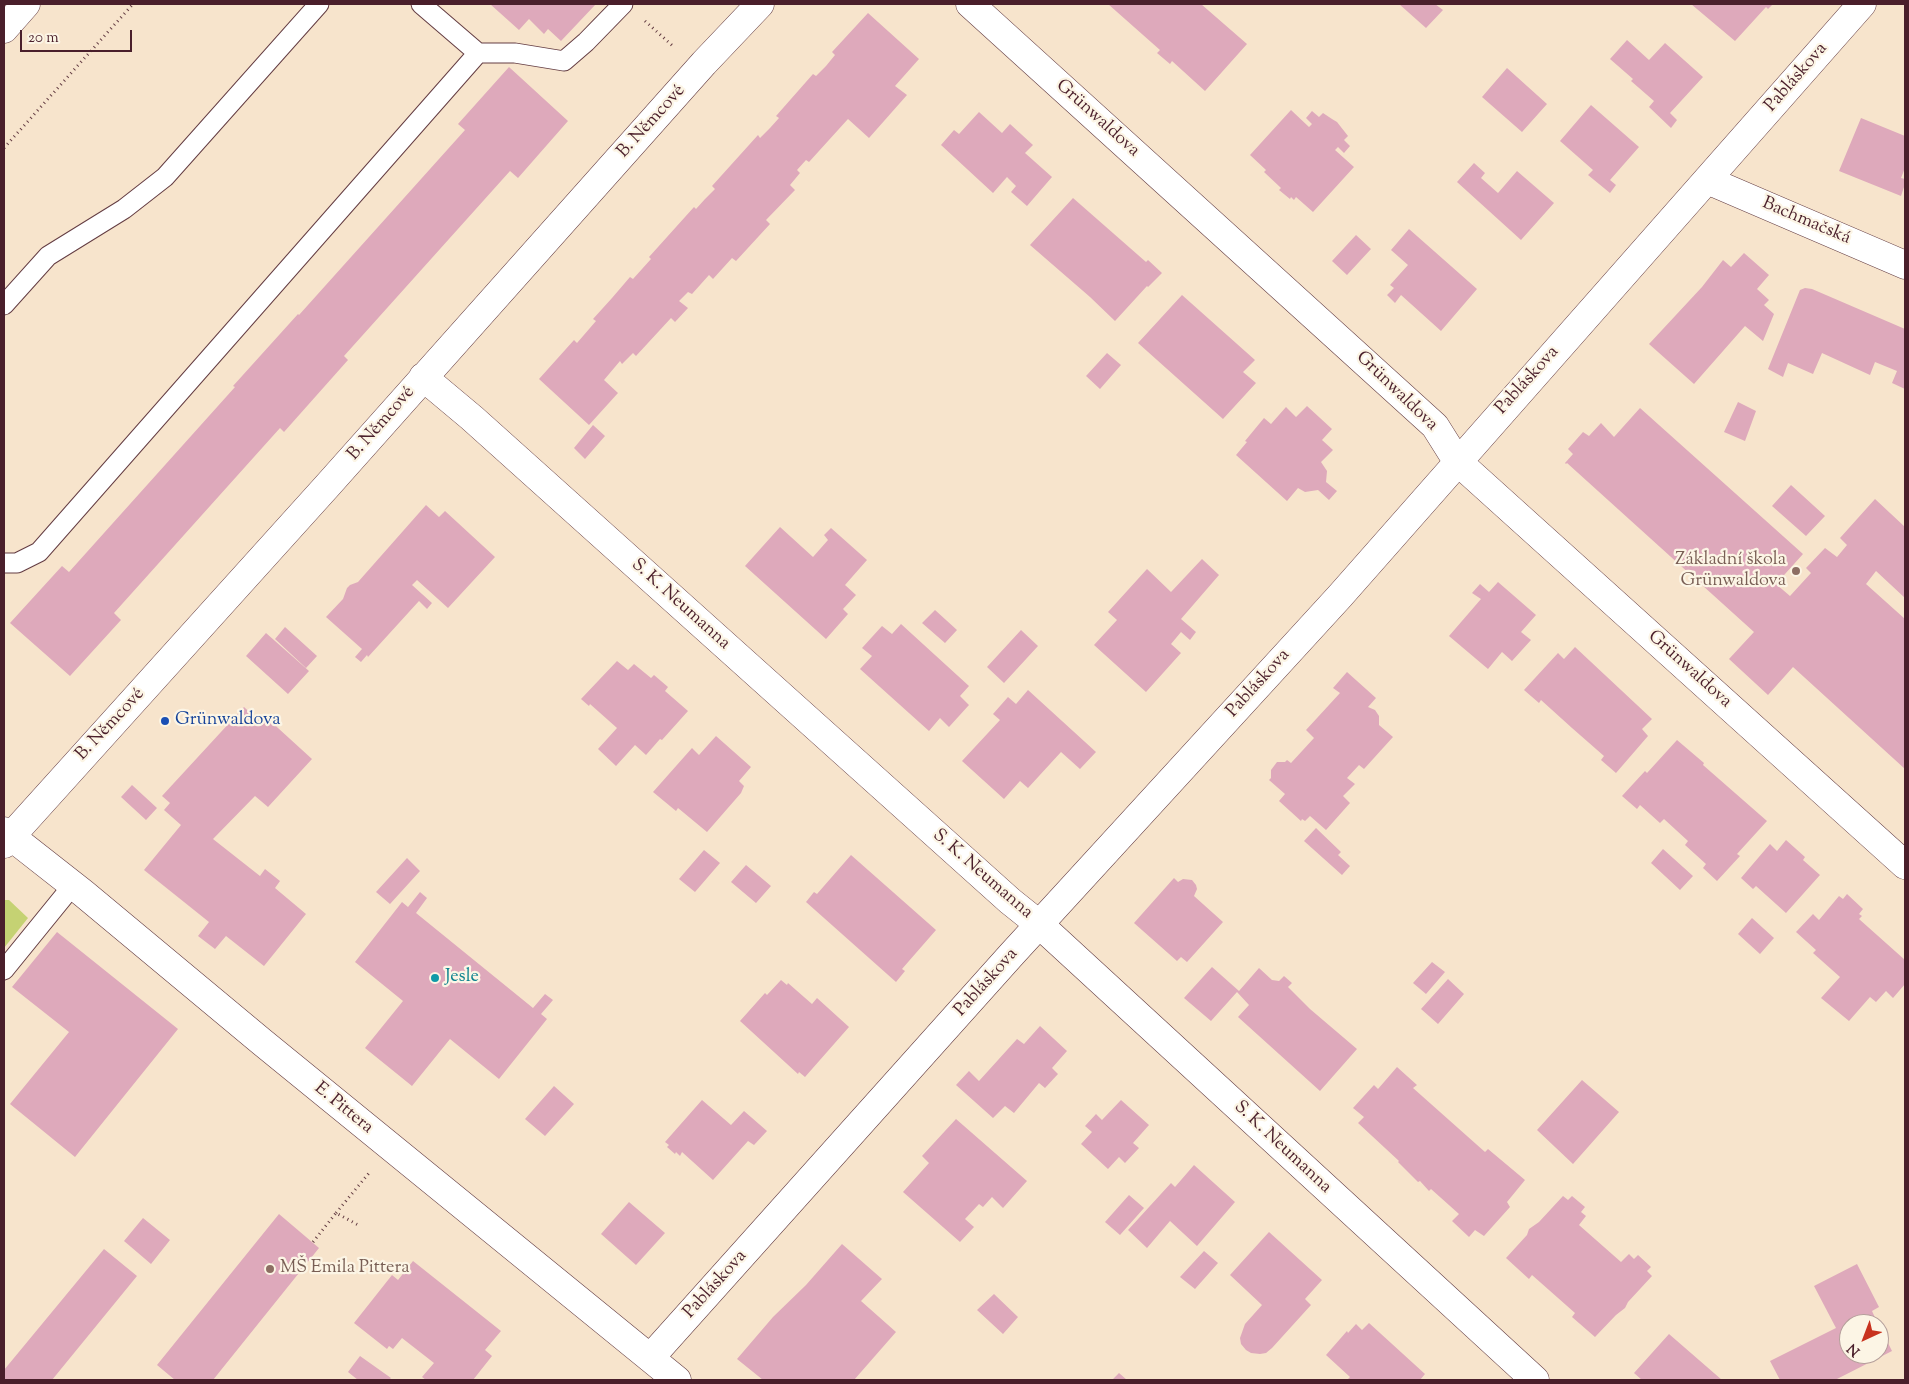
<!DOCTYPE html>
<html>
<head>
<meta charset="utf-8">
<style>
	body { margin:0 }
	#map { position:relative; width:1909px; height:1384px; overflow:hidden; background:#f7e4cc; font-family:"Sorts Mill Goudy",serif }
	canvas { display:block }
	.frame { position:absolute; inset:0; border:5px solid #4a1f2b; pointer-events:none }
	.north { position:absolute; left:1839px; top:1314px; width:50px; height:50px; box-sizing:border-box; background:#fcf5e5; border:1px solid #b59f9b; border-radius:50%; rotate:223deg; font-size:14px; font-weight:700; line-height:20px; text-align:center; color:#4a1f2b }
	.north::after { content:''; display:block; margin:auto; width:18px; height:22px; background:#c8321e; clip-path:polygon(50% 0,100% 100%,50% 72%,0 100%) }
	.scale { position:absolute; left:20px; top:30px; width:112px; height:22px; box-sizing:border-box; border:2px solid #4a1f2b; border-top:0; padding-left:6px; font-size:15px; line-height:18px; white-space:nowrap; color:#4a1f2b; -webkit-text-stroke:4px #fcf5e5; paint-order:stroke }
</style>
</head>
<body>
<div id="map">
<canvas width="1909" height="1384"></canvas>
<div class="frame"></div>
<div class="north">N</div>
<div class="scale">20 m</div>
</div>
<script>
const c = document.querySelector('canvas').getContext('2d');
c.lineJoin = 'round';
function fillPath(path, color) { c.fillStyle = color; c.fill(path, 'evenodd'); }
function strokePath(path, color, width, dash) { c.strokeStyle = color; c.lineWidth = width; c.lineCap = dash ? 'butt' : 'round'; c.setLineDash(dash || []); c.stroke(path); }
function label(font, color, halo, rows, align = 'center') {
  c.font = font + ' "Sorts Mill Goudy",serif'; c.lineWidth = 4.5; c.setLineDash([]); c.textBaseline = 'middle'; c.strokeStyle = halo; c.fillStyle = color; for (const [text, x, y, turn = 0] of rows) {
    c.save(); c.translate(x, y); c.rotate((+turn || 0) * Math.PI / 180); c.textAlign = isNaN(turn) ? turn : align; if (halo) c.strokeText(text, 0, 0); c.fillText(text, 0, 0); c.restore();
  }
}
fillPath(new Path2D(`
	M 4,900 L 9,900 L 28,918 L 4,948 Z`), '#c5d273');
fillPath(new Path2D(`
	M 490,4 L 596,4 L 561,41 L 548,29 L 544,34 L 529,19 L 519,30 Z
	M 1108,4 L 1201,4 L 1247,44 L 1205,91 L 1172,61 L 1170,64 L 1157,53 L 1160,50 Z
	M 1399,4 L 1435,4 L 1443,10 L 1426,28 Z
	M 1691,4 L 1773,4 L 1768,9 L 1766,7 L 1735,41 Z
	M 868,13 L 919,59 L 895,86 L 907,95 L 869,138 L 848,119 L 809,162 L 806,160 L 797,170 L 800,173 L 790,185 L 795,190 L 766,220 L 770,224 L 736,261 L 732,258 L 713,279 L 709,275 L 692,294 L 688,292 L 679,301 L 688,308 L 675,322 L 671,318 L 636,356 L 633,353 L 622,364 L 620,361 L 604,380 L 618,393 L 589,425 L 539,379 L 574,340 L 577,343 L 596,321 L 593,319 L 612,298 L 630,277 L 633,279 L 651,259 L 649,257 L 694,207 L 696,209 L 705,199 L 715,189 L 712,186 L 758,135 L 760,138 L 770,128 L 779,118 L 776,116 L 813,74 L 816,76 L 826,66 L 835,55 L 832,52 Z
	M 1627,40 L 1649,60 L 1665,43 L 1703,77 L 1670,113 L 1677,120 L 1671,128 L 1649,107 L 1654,101 L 1631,81 L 1633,79 L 1610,59 Z
	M 509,67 L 568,121 L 518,178 L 510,171 L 344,356 L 348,360 L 284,432 L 280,428 L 114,613 L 121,620 L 70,676 L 10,623 L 62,566 L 69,572 L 235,387 L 233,386 L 298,314 L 299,315 L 465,130 L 458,124 Z
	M 1507,68 L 1547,104 L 1522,132 L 1482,97 Z
	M 1591,105 L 1639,147 L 1610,180 L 1616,185 L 1610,193 L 1588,175 L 1593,170 L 1560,141 Z
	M 1291,110 L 1309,127 L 1312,124 L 1306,118 L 1312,111 L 1319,117 L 1323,113 L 1332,119 L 1337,122 L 1348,136 L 1344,140 L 1350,146 L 1344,153 L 1338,147 L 1335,150 L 1354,167 L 1313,212 L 1296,197 L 1294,200 L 1291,197 L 1290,199 L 1279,190 L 1281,188 L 1264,172 L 1266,170 L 1250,155 Z
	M 979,112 L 1002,133 L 1010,124 L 1033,145 L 1025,153 L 1052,177 L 1027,206 L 1011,192 L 1016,186 L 1007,177 L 993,193 L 941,145 L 954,130 L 959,134 Z
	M 1861,118 L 1905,136 L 1905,168 L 1901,178 L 1905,179 L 1905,184 L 1901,196 L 1839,171 Z
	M 1474,163 L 1485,173 L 1481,178 L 1498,193 L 1517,171 L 1554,203 L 1521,240 L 1457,182 Z
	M 1073,198 L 1146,262 L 1148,260 L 1162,273 L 1148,287 L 1147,286 L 1115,321 L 1090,297 L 1030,245 Z
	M 1409,229 L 1477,289 L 1441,331 L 1401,295 L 1395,303 L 1387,295 L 1394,288 L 1390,285 L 1408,265 L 1391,250 Z
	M 1356,235 L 1371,249 L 1347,275 L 1332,261 Z
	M 1744,253 L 1769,275 L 1757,289 L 1769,300 L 1764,305 L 1774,314 L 1763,341 L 1745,326 L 1694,384 L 1649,344 L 1702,287 L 1723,260 L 1731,267 Z
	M 1805,288 L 1812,289 L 1905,329 L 1905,389 L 1892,383 L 1897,371 L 1875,362 L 1870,375 L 1822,353 L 1813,374 L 1788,363 L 1783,377 L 1768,369 L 1800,290 Z
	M 1182,295 L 1255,360 L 1243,372 L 1256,383 L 1223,419 L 1138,343 Z
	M 1107,353 L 1121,365 L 1100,389 L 1086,376 Z
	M 1738,402 L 1756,411 L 1745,441 L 1724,432 Z
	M 1307,406 L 1332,429 L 1322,440 L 1333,450 L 1321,462 L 1327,471 L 1326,482 L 1337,491 L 1329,500 L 1318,490 L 1305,492 L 1298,488 L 1287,501 L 1236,455 L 1247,442 L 1245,441 L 1264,418 L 1271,424 L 1286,407 L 1296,417 Z
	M 1640,408 L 1803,554 L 1776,584 L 1790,596 L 1811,573 L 1806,568 L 1825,548 L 1837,557 L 1847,545 L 1840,538 L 1875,499 L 1905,527 L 1905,598 L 1876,571 L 1866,584 L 1905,619 L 1905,769 L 1793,667 L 1768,695 L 1729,659 L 1754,632 L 1567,463 L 1566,464 L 1565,463 L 1573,454 L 1568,449 L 1583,432 L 1589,436 L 1601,423 L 1614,437 Z
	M 593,425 L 605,436 L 585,459 L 574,448 Z
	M 1791,485 L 1825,516 L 1806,536 L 1772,506 Z
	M 426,505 L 439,517 L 445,511 L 495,557 L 448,608 L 417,580 L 412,585 L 432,603 L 427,609 L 419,601 L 368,657 L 367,655 L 361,662 L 355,657 L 362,649 L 326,617 L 343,599 L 347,588 L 350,585 L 358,582 Z
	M 780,527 L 813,557 L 828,540 L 824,535 L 831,528 L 867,560 L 845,585 L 856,595 L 843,609 L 848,614 L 826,639 L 745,566 Z
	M 1202,559 L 1219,575 L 1181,619 L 1196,632 L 1190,640 L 1181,632 L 1171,644 L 1181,653 L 1146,692 L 1094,645 L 1117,620 L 1108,612 L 1147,569 L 1171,592 Z
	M 1498,582 L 1536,615 L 1521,632 L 1531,640 L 1512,661 L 1502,652 L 1488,669 L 1449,636 L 1481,599 L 1472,593 L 1480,584 L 1489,592 Z
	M 935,610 L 957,630 L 945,643 L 922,623 Z
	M 901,624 L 969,686 L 960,696 L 969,705 L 949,727 L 940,718 L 929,731 L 860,669 L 872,656 L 862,648 L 882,626 L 892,634 Z
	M 285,627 L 317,656 L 306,668 L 275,639 Z
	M 1021,630 L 1038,646 L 1004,683 L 987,667 Z
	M 266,633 L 309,671 L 288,694 L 246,656 Z
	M 1575,647 L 1652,719 L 1642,729 L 1648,736 L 1616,773 L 1601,760 L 1604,756 L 1572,728 L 1541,700 L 1539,703 L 1524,690 L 1558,653 L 1564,659 Z
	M 617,661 L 628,670 L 634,664 L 651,678 L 654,675 L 668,687 L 665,691 L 688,711 L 662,740 L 660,739 L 646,755 L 635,745 L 616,766 L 598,749 L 617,728 L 590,704 L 589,706 L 581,699 Z
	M 1347,672 L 1376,698 L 1368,707 L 1375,710 L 1379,716 L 1379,725 L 1393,737 L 1364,769 L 1359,765 L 1347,778 L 1355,784 L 1343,796 L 1350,803 L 1326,830 L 1310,816 L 1305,821 L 1302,819 L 1301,821 L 1279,801 L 1285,794 L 1269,780 L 1271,778 L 1271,770 L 1277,762 L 1285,762 L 1287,760 L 1291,763 L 1314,738 L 1306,730 L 1340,693 L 1333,688 Z
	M 1028,690 L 1096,752 L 1080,769 L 1061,752 L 1028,788 L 1020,781 L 1004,799 L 962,761 L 1000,720 L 993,714 L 1008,697 L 1016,704 Z
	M 244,707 L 262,724 L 267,718 L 312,759 L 268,807 L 255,796 L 213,839 L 260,876 L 265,869 L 280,881 L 275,888 L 306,914 L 264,966 L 226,936 L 215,949 L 198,936 L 209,922 L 144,870 L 181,825 L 164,810 L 170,803 L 162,796 Z
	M 716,736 L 751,767 L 739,781 L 744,786 L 741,793 L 707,832 L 678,808 L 676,811 L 653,792 L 692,748 L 699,755 Z
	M 1677,740 L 1704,763 L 1703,765 L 1767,821 L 1737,854 L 1740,856 L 1717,881 L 1703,868 L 1706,864 L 1685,845 L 1688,841 L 1664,819 L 1660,823 L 1640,805 L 1637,809 L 1622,796 L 1645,771 L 1647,773 Z
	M 132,785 L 157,808 L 146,820 L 121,797 Z
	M 1316,828 L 1341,852 L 1338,855 L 1350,866 L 1342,875 L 1304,841 Z
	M 1786,840 L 1805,857 L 1803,860 L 1820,875 L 1786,913 L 1756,886 L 1753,889 L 1741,878 L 1770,844 L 1777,851 Z
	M 1663,849 L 1693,876 L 1680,890 L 1651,863 Z
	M 704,850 L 720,863 L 695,892 L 679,879 Z
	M 851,855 L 936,930 L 902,969 L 905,971 L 896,982 L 806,902 L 814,892 L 817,894 Z
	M 407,858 L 420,871 L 390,904 L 376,892 Z
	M 746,865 L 771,886 L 756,903 L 731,882 Z
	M 1174,878 L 1178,882 L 1183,879 L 1192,880 L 1196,885 L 1197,889 L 1194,896 L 1223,922 L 1187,962 L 1181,957 L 1177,961 L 1134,923 Z
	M 420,892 L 427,898 L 416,913 L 533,1008 L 545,994 L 553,1000 L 541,1014 L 547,1019 L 499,1079 L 450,1039 L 412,1086 L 365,1048 L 403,1001 L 355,962 L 402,902 L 408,907 Z
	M 1847,894 L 1863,909 L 1859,914 L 1862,916 L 1859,919 L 1905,960 L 1905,984 L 1893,998 L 1886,991 L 1876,1002 L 1870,997 L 1849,1021 L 1821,998 L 1840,977 L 1813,953 L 1816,950 L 1796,932 L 1813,914 L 1819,920 L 1839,896 L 1843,899 Z
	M 1752,918 L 1774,938 L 1760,954 L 1738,934 Z
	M 57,932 L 178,1029 L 75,1157 L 10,1104 L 69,1032 L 12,987 Z
	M 1432,962 L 1445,972 L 1426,994 L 1413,983 Z
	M 1212,967 L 1239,991 L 1259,968 L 1272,980 L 1279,981 L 1284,976 L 1292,983 L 1288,987 L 1310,1009 L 1357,1049 L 1320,1091 L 1238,1017 L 1249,1005 L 1237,992 L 1211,1021 L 1184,998 Z
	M 1448,979 L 1464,994 L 1438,1024 L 1421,1009 Z
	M 781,980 L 787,985 L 788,983 L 812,1004 L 817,998 L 849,1027 L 805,1077 L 799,1072 L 798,1074 L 740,1021 L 765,993 L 767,995 Z
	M 1040,1026 L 1067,1051 L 1052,1068 L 1058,1074 L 1045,1088 L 1039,1083 L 1014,1113 L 1005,1106 L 993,1118 L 956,1085 L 969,1071 L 979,1081 L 1017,1039 L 1024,1044 Z
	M 1397,1067 L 1417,1085 L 1413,1088 L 1485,1152 L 1488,1149 L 1525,1180 L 1507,1202 L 1510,1207 L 1484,1236 L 1475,1230 L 1469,1237 L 1452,1221 L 1459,1214 L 1431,1189 L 1429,1191 L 1420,1181 L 1418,1182 L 1398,1162 L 1399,1161 L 1358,1123 L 1364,1117 L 1353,1108 L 1374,1085 L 1378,1089 Z
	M 1582,1080 L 1619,1112 L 1573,1164 L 1537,1130 Z
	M 554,1086 L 574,1104 L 545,1136 L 525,1119 Z
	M 702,1100 L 731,1125 L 744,1111 L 767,1131 L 754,1145 L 748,1141 L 713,1180 L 682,1152 L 680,1156 L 676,1152 L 675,1154 L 667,1147 L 669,1145 L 665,1142 Z
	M 1121,1100 L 1149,1125 L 1133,1143 L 1139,1148 L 1125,1163 L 1119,1157 L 1108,1169 L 1081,1144 L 1092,1132 L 1085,1126 L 1096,1114 L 1102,1120 Z
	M 956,1119 L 1027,1181 L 1003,1208 L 992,1197 L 983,1207 L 979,1204 L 965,1219 L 974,1227 L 960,1242 L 903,1192 L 929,1163 L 922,1156 Z
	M 1194,1165 L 1235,1202 L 1197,1246 L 1170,1221 L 1147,1248 L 1128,1230 L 1171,1183 L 1175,1187 Z
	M 1129,1195 L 1144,1208 L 1120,1235 L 1105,1222 Z
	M 1563,1196 L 1568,1200 L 1572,1196 L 1585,1207 L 1581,1212 L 1586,1216 L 1579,1225 L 1621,1262 L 1629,1254 L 1634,1259 L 1638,1255 L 1651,1267 L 1647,1271 L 1652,1276 L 1628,1302 L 1625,1308 L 1616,1315 L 1595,1337 L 1572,1317 L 1575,1313 L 1532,1275 L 1529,1279 L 1506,1258 L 1527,1235 L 1529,1229 L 1539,1222 Z
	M 629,1202 L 665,1233 L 636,1265 L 601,1234 Z
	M 279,1214 L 319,1248 L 213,1380 L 175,1380 L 157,1365 Z
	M 143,1218 L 170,1240 L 151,1264 L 124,1241 Z
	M 1269,1232 L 1322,1280 L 1305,1299 L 1311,1305 L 1272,1348 L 1266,1353 L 1260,1354 L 1251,1353 L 1246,1350 L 1241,1344 L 1240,1338 L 1245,1324 L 1262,1305 L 1230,1275 Z
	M 842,1244 L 882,1279 L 861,1301 L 896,1332 L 854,1380 L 763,1380 L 737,1359 L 773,1317 L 806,1285 Z
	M 104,1249 L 137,1276 L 52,1380 L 4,1380 L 4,1370 Z
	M 1204,1251 L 1218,1263 L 1195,1289 L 1180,1277 Z
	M 413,1261 L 501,1331 L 485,1350 L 492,1356 L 473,1380 L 426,1380 L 422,1377 L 434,1363 L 402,1338 L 393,1349 L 389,1346 L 387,1349 L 354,1323 L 392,1275 L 398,1280 Z
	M 1857,1264 L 1879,1307 L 1872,1311 L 1878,1324 L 1849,1324 L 1849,1354 L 1879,1354 L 1879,1325 L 1892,1351 L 1835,1380 L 1780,1380 L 1770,1361 L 1836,1328 L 1814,1286 Z
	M 994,1294 L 1018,1317 L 1003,1334 L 977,1310 Z
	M 1369,1323 L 1425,1374 L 1420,1380 L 1347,1380 L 1350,1377 L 1326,1355 L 1347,1331 L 1348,1333 L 1356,1324 L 1362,1330 Z
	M 1669,1334 L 1722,1380 L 1642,1380 L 1634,1373 Z
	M 360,1356 L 391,1378 L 389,1380 L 358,1380 L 348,1372 Z
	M 1119,1373 L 1127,1380 L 1112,1380 Z`), '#dea9bb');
const service = new Path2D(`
	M 421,4 L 478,53 L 515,53 L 564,61 L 586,42 L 623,4
	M 4,305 L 48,256 L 124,209 L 165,177 L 319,4
	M 4,563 L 17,563 L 39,552 L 478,53
	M 4,970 L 73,885`);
const minor = new Path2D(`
	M 970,4 L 1435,426 L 1457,461 L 1905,865
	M 4,29 L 26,4
	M 1707,180 L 1905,265
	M 423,377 L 472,418 L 1010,901 L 1040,925 L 1535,1380
	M 4,831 L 83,893 L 262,1042 L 677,1380
	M 4,844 L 328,485 L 704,63 L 760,4
	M 650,1358 L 1012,954 L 1340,596 L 1862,4`);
strokePath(service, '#643d43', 21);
strokePath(minor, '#643d43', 29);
strokePath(new Path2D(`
	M 645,21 L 674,47
	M 4,148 L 133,4
	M 336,1213 L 369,1173
	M 313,1242 L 336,1213 L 360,1226`), '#643d43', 3, [1, 4]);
strokePath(service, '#fff', 19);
strokePath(minor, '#fff', 28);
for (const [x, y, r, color] of [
	[1796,571,5,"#8d6e63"],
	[165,721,5,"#1a4fb4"],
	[435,978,5,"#0f9aa8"],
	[270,1269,5,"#8d6e63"]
]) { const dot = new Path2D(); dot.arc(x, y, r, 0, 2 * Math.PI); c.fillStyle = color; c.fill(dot); strokePath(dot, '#fcf5e5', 2); }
label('18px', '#4a1f2b', '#fcf5e5', [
	["Pabláskova",1797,78,-49],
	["Grünwaldova",1097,119,42],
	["B. Němcové",652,122,-48],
	["Bachmačská",1806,222,23],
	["Pabláskova",1528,381,-48],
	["Grünwaldova",1396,392,44],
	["B. Němcové",382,424,-49],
	["S. K. Neumanna",680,605,42],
	["Grünwaldova",1689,670,42],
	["Pabláskova",1259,684,-48],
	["B. Němcové",111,725,-47],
	["S. K. Neumanna",982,875,41],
	["Pabláskova",987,983,-48],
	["E. Pittera",343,1109,39],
	["S. K. Neumanna",1282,1148,43],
	["Pabláskova",716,1285,-48]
]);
label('18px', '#785e54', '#fcf5e5', [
	["Základní škola",1786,561],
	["Grünwaldova",1786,582],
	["MŠ Emila Pittera",280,1269,"left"]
], 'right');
label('18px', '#164399', '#fcf5e5', [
	["Grünwaldova",175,721]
], 'left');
label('18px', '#0d838f', '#fcf5e5', [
	["Jesle",445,978]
], 'left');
</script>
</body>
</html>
